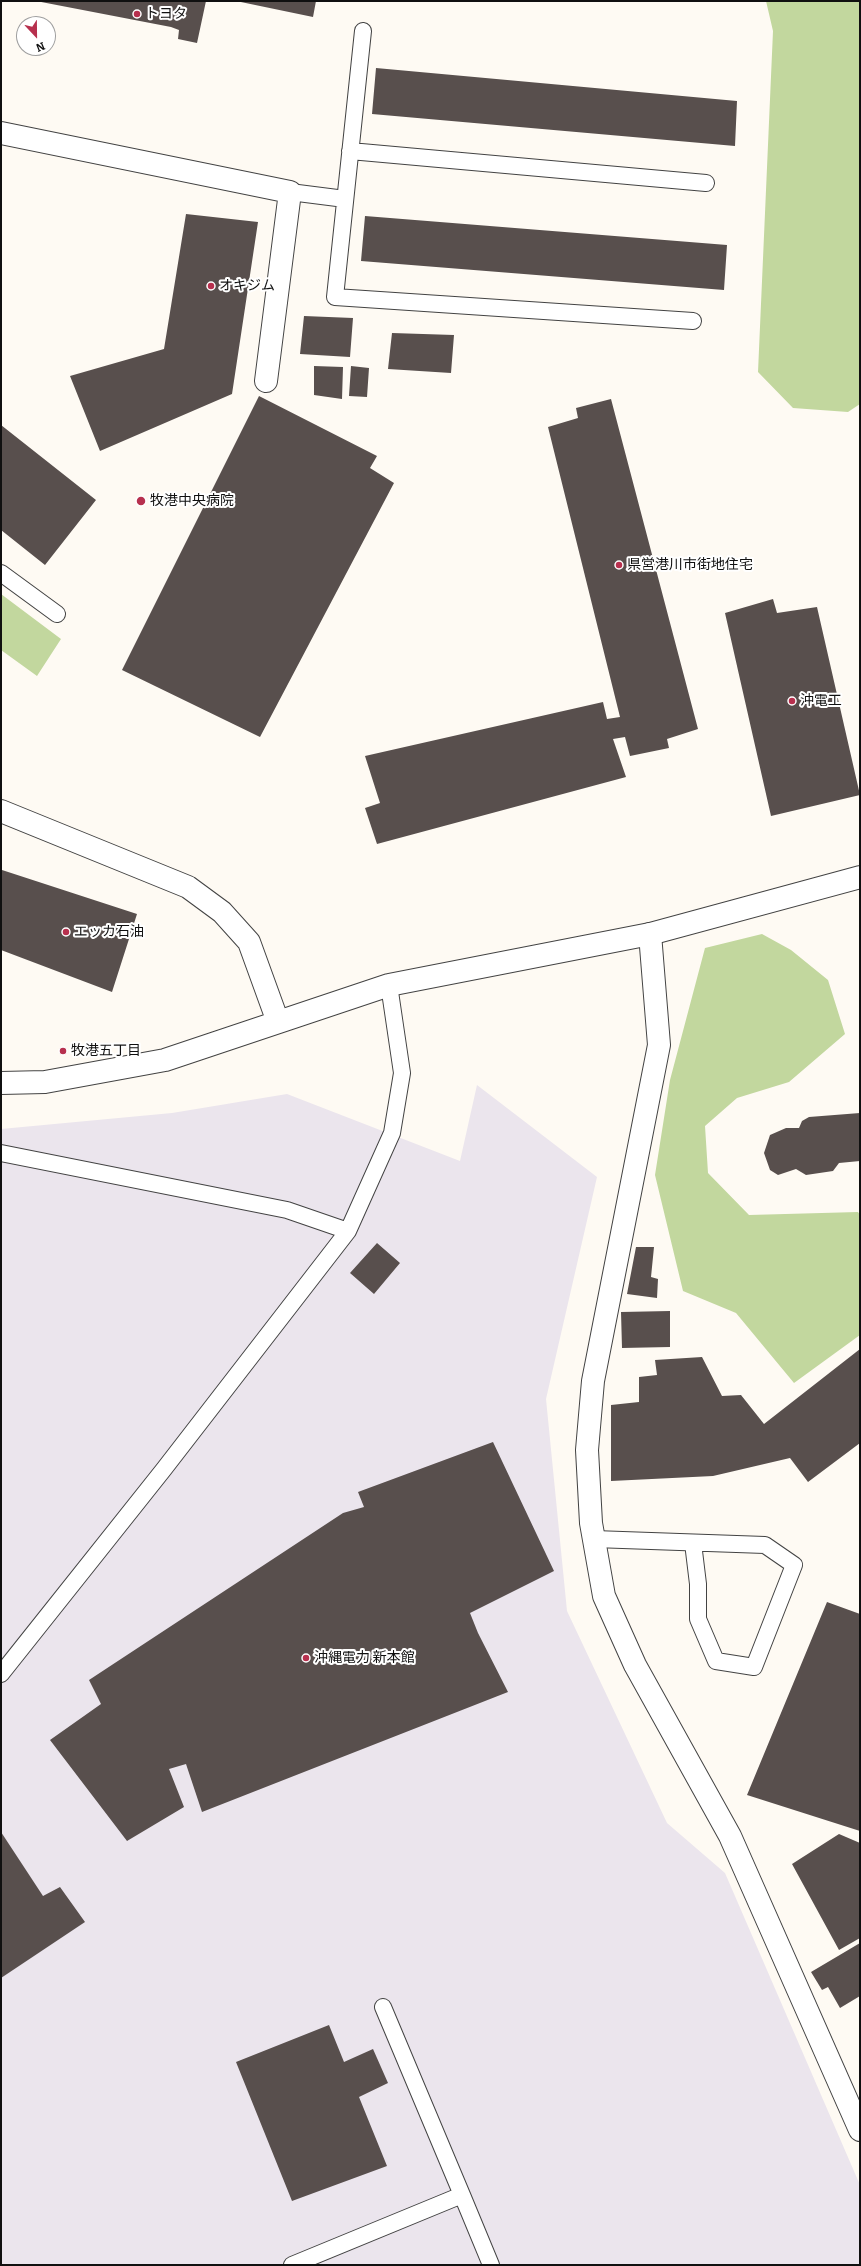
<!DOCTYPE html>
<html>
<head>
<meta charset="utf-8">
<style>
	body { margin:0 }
	#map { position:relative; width:861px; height:2266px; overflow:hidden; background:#fefaf3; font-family:Bitter,serif }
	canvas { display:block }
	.frame { position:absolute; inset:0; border:2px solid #101010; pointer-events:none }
	.north { position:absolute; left:16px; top:16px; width:40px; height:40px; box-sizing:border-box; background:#fff; border:1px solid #9f9f9f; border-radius:50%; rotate:158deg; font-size:11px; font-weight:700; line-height:16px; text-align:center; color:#101010 }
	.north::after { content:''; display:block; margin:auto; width:14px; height:18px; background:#b7304e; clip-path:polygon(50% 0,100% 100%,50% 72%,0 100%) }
</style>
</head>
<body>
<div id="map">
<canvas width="861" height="2266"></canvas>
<div class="frame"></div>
<div class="north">N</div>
</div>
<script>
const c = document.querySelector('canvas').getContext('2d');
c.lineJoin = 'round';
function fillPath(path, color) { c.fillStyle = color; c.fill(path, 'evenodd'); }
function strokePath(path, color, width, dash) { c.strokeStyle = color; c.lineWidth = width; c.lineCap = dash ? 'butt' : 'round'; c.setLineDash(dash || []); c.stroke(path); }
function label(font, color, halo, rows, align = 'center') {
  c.font = font + ' Bitter,"Noto Sans JP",serif'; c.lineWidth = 4; c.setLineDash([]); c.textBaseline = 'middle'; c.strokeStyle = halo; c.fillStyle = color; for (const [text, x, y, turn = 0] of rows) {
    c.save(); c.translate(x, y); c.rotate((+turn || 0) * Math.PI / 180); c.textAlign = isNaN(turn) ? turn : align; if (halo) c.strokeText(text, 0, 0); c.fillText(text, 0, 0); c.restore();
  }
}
fillPath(new Path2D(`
	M 477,1085 L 597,1177 L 546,1399 L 567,1611 L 667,1823 L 725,1873 L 860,2185 L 860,2265 L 1,2265 L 1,1129 L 172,1113 L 287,1094 L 460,1161 Z`), '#ebe5ed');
fillPath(new Path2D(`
	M 766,1 L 860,1 L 860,404 L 848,412 L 793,408 L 758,372 L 773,31 Z
	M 1,594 L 61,639 L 37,676 L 1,650 Z
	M 762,934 L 791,950 L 828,980 L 845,1034 L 789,1082 L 737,1098 L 705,1126 L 708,1173 L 749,1215 L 858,1212 L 860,1215 L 860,1335 L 794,1383 L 736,1313 L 683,1291 L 655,1175 L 670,1080 L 705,948 Z`), '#c2d79e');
fillPath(new Path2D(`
	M 36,1 L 206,1 L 197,43 L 178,39 L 179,30 L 171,27 Z
	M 236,1 L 316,1 L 313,17 Z
	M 376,68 L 737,101 L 735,146 L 372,114 Z
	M 186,214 L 258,222 L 232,394 L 100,451 L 70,376 L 164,349 Z
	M 365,216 L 727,245 L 724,290 L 361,261 Z
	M 304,316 L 353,318 L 350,357 L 300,354 Z
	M 392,333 L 454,335 L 451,373 L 388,369 Z
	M 314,366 L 343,367 L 342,399 L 314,395 Z
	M 351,366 L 369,368 L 367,397 L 349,396 Z
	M 259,396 L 377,456 L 370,468 L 394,483 L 260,737 L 122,670 Z
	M 611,399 L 698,729 L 667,739 L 669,748 L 630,756 L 625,737 L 613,739 L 626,777 L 377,844 L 365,808 L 380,803 L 365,756 L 603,702 L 607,719 L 620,717 L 548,427 L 578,418 L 576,408 Z
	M 1,425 L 96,500 L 45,565 L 1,530 Z
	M 773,599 L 777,613 L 817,607 L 860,795 L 771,816 L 725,613 Z
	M 2,870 L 137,914 L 112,992 L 1,950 Z
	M 860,1113 L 860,1161 L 839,1163 L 833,1171 L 806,1175 L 796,1169 L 778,1175 L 770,1170 L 764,1153 L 770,1135 L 786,1128 L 799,1128 L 802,1121 L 809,1117 Z
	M 377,1243 L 400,1263 L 374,1294 L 350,1273 Z
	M 636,1247 L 654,1247 L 651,1277 L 658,1279 L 657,1298 L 627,1294 Z
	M 670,1311 L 670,1347 L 622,1348 L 621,1312 Z
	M 860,1349 L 860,1443 L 808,1482 L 790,1458 L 713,1476 L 611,1481 L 611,1405 L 639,1402 L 639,1377 L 657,1375 L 655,1360 L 702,1357 L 722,1396 L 741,1395 L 764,1424 Z
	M 493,1442 L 554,1571 L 470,1613 L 478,1633 L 508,1692 L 202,1812 L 186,1764 L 169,1769 L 184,1807 L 127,1841 L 50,1740 L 101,1704 L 89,1680 L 343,1513 L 364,1507 L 358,1492 Z
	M 827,1602 L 860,1614 L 860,1831 L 747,1795 Z
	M 1,1832 L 43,1896 L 60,1887 L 85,1922 L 1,1978 Z
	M 839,1834 L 860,1843 L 860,1938 L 839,1950 L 792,1864 Z
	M 860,1943 L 860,1996 L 840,2008 L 828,1987 L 822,1990 L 811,1972 Z
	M 329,2025 L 344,2062 L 373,2049 L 388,2083 L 359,2097 L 387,2166 L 292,2201 L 236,2062 Z`), '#584f4d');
const service = new Path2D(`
	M 363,31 L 335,297 L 693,321
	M 350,151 L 706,183
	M 290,192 L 345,199
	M 1,573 L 57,614
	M 1,1153 L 287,1210 L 348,1231
	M 594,1539 L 765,1545 L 794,1565 L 754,1667 L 716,1661 L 698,1619 L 698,1584 L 693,1543
	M 1,1674 L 164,1469 L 348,1231 L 392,1133 L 402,1073 L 389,985
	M 462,2195 L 491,2265
	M 292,2265 L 462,2195 L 383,2007`);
const minor = new Path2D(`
	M 1,133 L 290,192 L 266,381
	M 650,934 L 659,1045 L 593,1381 L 587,1450 L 591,1523 L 604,1596 L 635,1665 L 730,1836 L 860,2130`);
const tertiary = new Path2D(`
	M 1,811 L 188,887 L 222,912 L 249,942 L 278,1022
	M 1,1083 L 45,1082 L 165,1060 L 389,985 L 650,934 L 860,877`);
strokePath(service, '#434343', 18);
strokePath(minor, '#434343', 24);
strokePath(tertiary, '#434343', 24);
strokePath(service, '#fff', 16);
strokePath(minor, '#fff', 22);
strokePath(tertiary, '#fff', 22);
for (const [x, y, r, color] of [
	[137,14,4,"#b7304e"],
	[211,286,4,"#b7304e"],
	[141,501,5,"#b7304e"],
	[619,565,4,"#b7304e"],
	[792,701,4,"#b7304e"],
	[66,932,4,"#b7304e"],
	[63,1051,4,"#b7304e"],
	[306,1658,4,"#b7304e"]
]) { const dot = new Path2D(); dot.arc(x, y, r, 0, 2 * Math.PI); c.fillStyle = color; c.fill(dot); strokePath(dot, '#fff', 1.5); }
label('14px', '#101010', '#fff', [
	["トヨタ",145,14],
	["オキジム",219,286],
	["牧港中央病院",150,501],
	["県営港川市街地住宅",627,565],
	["沖電工",800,701],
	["エッカ石油",74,932],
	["牧港五丁目",71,1051],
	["沖縄電力 新本館",314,1658]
], 'left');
</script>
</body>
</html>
